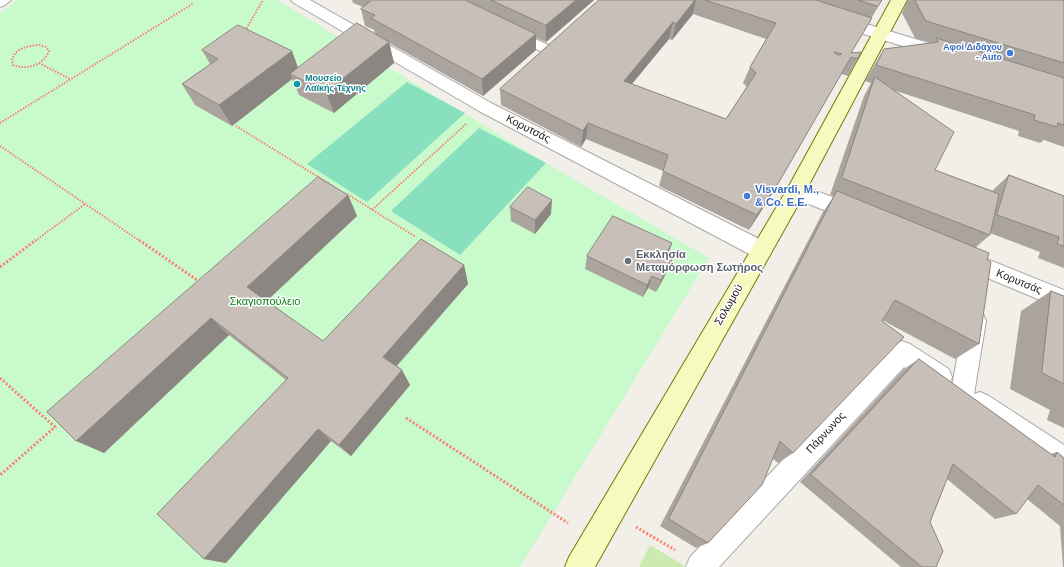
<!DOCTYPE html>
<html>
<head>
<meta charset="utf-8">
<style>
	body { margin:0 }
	canvas { display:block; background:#f2efe9 }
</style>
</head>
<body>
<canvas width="1064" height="567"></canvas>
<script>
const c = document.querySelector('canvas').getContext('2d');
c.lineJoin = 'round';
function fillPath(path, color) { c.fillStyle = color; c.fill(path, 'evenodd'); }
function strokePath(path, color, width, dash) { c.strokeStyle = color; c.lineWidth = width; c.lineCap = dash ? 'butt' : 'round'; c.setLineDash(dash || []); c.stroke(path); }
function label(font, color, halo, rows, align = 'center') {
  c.font = font + ' Arial,sans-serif'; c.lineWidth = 3; c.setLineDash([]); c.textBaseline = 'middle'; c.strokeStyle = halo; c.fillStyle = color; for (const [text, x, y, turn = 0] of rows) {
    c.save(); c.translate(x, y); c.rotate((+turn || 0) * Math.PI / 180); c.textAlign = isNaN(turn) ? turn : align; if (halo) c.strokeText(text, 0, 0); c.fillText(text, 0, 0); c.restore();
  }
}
fillPath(new Path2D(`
	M 650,545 L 685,566 L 684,567 L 639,567 Z`), '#cdebb0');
fillPath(new Path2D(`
	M 17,0 L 277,0 L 546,163 L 709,258 L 520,567 L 0,567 L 0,13 Z`), '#c8facc');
fillPath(new Path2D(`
	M 407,82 L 465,113 L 367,202 L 307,164 Z
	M 479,128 L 546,163 L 460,255 L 391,211 Z`), '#88e0be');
const lane = new Path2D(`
	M 519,32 L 553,47 L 555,50 L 553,53 L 545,53 L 515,39 L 513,36 L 515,33 Z`);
const street = new Path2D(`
	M 0,0 L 11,0 L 5,5 L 0,7 Z
	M 291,0 L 310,0 L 491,103 L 769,244 L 772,250 L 769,256 L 761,259 L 753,256 L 479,111 L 294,3 Z
	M 837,15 L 951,50 L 953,54 L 951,58 L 945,59 L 831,24 L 829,20 L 831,16 Z
	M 796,183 L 863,209 L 866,215 L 863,221 L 856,223 L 789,196 L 786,191 L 789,186 Z
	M 962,249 L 1064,290 L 1064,310 L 954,264 L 951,258 L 954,252 Z
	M 975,311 L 983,314 L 986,321 L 974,394 L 980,392 L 989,396 L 1064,445 L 1064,473 L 1055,469 L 971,412 L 968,404 L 969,401 L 963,404 L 954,400 L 951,392 L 964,321 L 967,314 Z
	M 902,341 L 910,344 L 949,369 L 952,377 L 949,385 L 940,388 L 931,385 L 904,367 L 719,567 L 686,567 L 690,557 L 894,344 Z`);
const secondary = new Path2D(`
	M 891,0 L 907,0 L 803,196 L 595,567 L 565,567 L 569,557 L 789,186 Z`);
strokePath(lane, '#a9a9a9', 2);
strokePath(street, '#a9a9a9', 2);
strokePath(secondary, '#707d05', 2);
strokePath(new Path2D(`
	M 245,31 L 263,0
	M 39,45 L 46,47 L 49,51 C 43,66 27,70 13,65 L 12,60 C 15,48 28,46 39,45 Z
	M 39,63 L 70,79
	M 0,123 L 194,3
	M 236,126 L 336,188
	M 0,146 L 140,241
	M 347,194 L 416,237
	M 372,210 L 467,123
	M 35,241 L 85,204`), '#fa8072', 2, [1.5, 1.5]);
strokePath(new Path2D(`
	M 139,240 L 197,280
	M 0,267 L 36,240
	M 0,378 L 55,427 L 0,475
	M 406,418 L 568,523
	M 636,527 L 675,550`), '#fa8072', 3, [2, 2]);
fillPath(lane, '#fff');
fillPath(street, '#fff');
fillPath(secondary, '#f7fabf');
fillPath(new Path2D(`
	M 352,0 L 594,0 L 546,42 L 536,38 L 536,50 L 483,96 L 389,43 L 394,63 L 334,113 L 299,95 L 292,79 L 232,126 L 195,105 L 182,84 L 210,64 L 202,50 L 298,68 L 375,34 L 374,30 L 365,26 L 361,9 L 363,7 L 353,3 Z
	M 599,0 L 882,0 L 851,53 L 861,52 L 848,76 L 841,74 L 770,197 L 749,230 L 659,186 L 663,171 L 586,139 L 581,147 L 501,105 L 500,89 ZM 693,14 L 766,39 L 750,67 L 743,83 L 747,87 L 726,119 L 632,84 L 669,39 L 672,40 Z
	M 908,0 L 1064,0 L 1064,147 L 1044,140 L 1040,143 L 1018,136 L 1019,131 L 896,91 L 935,170 L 993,191 L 993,190 L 1009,175 L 1064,196 L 1064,268 L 1038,258 L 1040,252 L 990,233 L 990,235 L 976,247 L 987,260 L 979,344 L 955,359 L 882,320 L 793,453 L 778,463 L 773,459 L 708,543 L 696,548 L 660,526 L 823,212 L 834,196 L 830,195 L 864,96 L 871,83 L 865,81 L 874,66 L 884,49 L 932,43 L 915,38 L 902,13 Z
	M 348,195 L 357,216 L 267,301 L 323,341 L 464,265 L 468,284 L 397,366 L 402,370 L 410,385 L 351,456 L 331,441 L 226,563 L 204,559 L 286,380 L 229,335 L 104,453 L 47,412 Z
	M 510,207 L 551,214 L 535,234 L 511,221 Z
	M 672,243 L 669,253 L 674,255 L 669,268 L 656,292 L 648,288 L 643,297 L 585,269 L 587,256 Z
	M 1051,291 L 1064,296 L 1064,428 L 1047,420 L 1050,410 L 1010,389 L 1021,311 Z
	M 919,359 L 1051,454 L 1057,452 L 1064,458 L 1064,567 L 1063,567 L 1060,526 L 1027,499 L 1016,514 L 995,519 L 947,479 L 930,522 L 936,567 L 901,567 L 800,482 L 904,369 Z`), '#aba49e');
fillPath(new Path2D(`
	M 576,0 L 594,0 L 546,42 L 546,25 Z
	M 695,0 L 696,0 L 693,14 L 672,40 L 676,24 Z
	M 673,22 L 669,39 L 621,97 L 624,81 Z
	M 536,34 L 536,50 L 483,96 L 482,79 Z
	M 389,42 L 394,63 L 334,113 L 326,92 Z
	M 292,51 L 300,73 L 290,74 L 292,79 L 232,126 L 219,105 Z
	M 841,74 L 770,197 L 749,230 L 757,215 Z
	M 588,123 L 586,139 L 581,147 L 583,131 Z
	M 348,195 L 357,216 L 262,305 L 247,287 Z
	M 552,200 L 551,214 L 535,234 L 535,220 Z
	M 674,255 L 669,268 L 656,292 L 661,280 Z
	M 464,265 L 468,284 L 391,372 L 383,357 Z
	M 652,276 L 648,288 L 643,297 L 647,285 Z
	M 211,318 L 229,335 L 104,453 L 76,441 Z
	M 402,370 L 410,385 L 351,456 L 339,445 Z
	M 318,429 L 331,441 L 226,563 L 204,559 Z`), '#8b8681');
const building = new Path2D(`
	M 372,0 L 465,0 L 536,34 L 482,79 L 371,18 L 375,15 L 361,9 Z
	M 491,0 L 576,0 L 546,25 Z
	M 599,0 L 695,0 L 676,24 L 673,22 L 624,81 L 726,119 L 756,73 L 750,67 L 776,23 L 705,0 L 816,0 L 872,18 L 851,53 L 861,52 L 857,59 L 851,57 L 779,182 L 757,215 L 663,171 L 668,155 L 588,123 L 583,131 L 500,89 ZM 834,52 L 842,54 L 838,55 Z
	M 858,0 L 882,0 L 878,6 Z
	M 915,0 L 1064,0 L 1064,63 L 926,21 Z
	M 357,23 L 389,42 L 326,92 L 290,74 Z
	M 238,25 L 292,51 L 219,105 L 182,84 L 218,59 L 202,50 Z
	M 936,38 L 1064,78 L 1064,125 L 1058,123 L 1057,127 L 1034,120 L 1035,115 L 876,65 L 884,49 L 938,42 Z
	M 875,77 L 954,132 L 935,170 L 999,194 L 990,235 L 842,178 Z
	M 1009,175 L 1064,196 L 1064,246 L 1057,244 L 1059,237 L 997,215 Z
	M 318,177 L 348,195 L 247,287 L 323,341 L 421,239 L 464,265 L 383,357 L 402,370 L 339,445 L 318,429 L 204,559 L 157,514 L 288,378 L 211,318 L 76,441 L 47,412 Z
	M 528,187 L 552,200 L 535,220 L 510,207 Z
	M 837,191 L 989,253 L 987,260 L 991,262 L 979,344 L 895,300 L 882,321 L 904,337 L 793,453 L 780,441 L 762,485 L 708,543 L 669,519 Z
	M 613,216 L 672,243 L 667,252 L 674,255 L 661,280 L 652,276 L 647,285 L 587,256 Z
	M 1051,291 L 1064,296 L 1064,384 L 1042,373 Z
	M 919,359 L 1055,457 L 1057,452 L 1064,458 L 1064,505 L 1038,485 L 1016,514 L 953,464 L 930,522 L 943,551 L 936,567 L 922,567 L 811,475 Z`);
fillPath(building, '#c7bfb8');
strokePath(building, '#8b8681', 1);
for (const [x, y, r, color] of [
	[1010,53,4,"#3f7fe0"],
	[297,84,4,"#0f9aa8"],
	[747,196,4,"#3f7fe0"],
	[628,261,4,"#6b7280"]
]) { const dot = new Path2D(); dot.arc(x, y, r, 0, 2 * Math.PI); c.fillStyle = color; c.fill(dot); strokePath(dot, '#fff', 1.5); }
label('bold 9px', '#366cbe', '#fff', [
	["Αφοί Διδάχου",1002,48],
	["- Auto",1002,58]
], 'right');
label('bold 9px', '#0d838f', '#fff', [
	["Μουσείο",305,79],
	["Λαϊκής Τέχνης",305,89]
], 'left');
label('11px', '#222', '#fff', [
	["Κορυτσάς",528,129,27],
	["Κορυτσάς",1019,282,22],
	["Σολωμού",729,305,-60],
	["Πάρνωνος",826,433,-47]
]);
label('bold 11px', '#366cbe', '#fff', [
	["Visvardi, M.,",755,190],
	["& Co. E.E.",755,203]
], 'left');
label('bold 11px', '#5b616d', '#fff', [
	["Εκκλησία",636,255],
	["Μεταμόρφωση Σωτήρος",636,268]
], 'left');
label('11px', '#0c8416', '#fff', [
	["Σκαγιοπούλειο",265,302]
]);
</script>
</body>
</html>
